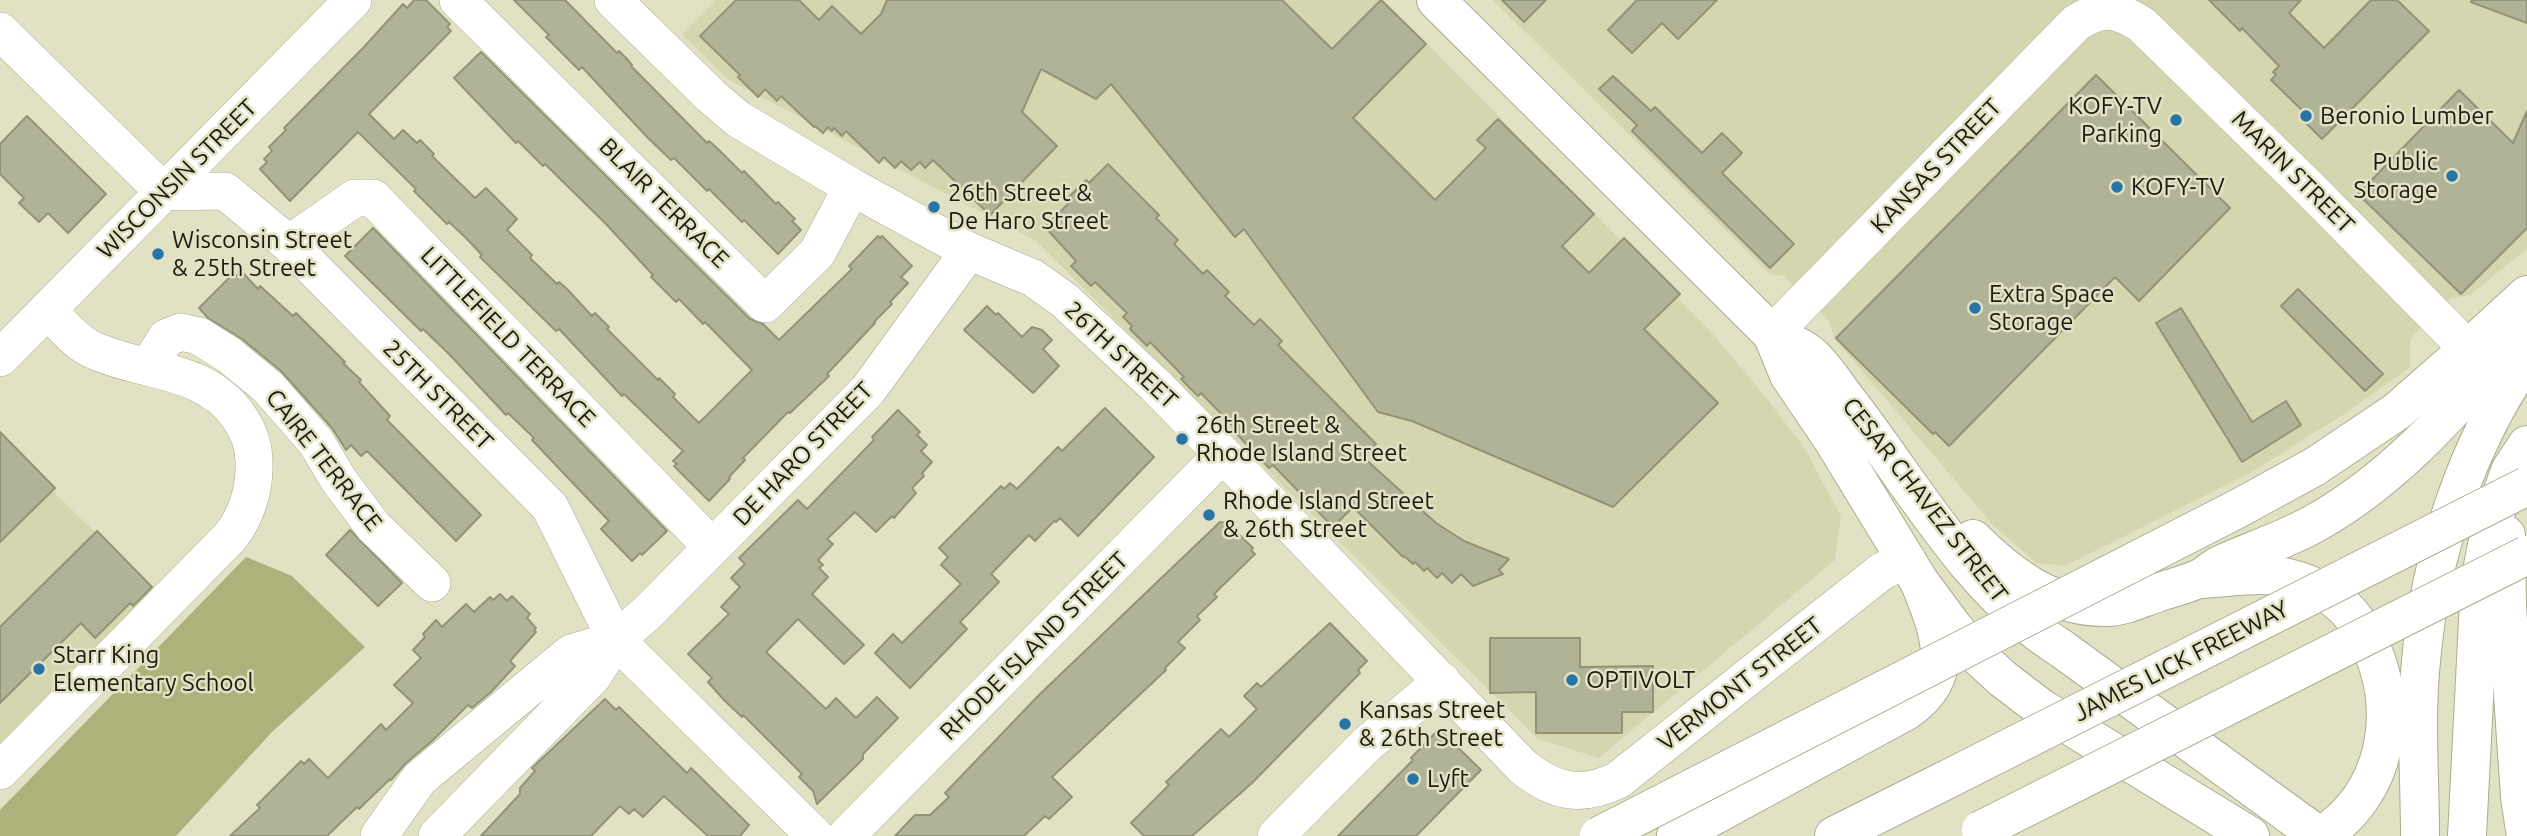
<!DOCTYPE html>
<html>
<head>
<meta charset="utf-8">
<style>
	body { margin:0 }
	canvas { display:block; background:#e0e2c3 }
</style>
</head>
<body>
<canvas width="2527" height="836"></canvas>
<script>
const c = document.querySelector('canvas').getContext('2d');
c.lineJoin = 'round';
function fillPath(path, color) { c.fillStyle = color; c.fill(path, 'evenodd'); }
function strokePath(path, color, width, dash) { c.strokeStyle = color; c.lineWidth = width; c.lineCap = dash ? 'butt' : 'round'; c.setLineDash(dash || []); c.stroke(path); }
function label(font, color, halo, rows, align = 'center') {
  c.font = font + ' Ubuntu,sans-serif'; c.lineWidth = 5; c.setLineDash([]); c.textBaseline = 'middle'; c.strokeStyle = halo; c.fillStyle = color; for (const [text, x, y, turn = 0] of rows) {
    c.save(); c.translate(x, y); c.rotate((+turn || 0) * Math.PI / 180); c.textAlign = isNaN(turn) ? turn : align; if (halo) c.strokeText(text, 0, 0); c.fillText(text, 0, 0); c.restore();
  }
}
fillPath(new Path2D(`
	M 716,0 L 1384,0 L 1712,333 L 1760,390 L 1803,446 L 1841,516 L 1835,560 L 1599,758 L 1538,739 L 1036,241 L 729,80 L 682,34 Z
	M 1493,0 L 2527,0 L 2527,249 L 2470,295 L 2451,298 L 2410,339 L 2410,367 L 2349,411 L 2250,473 L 2065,566 L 2036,563 L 1992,524 L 1834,338 L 1829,321 L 1784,276 L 1770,274 Z
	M 0,439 L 156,592 L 0,746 Z`), '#d4d6b0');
fillPath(new Path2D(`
	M 246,557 L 292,576 L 365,647 L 272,732 L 176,836 L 0,836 L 0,810 Z`), '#aeb17b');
const building = new Path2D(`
	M 414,0 L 426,0 L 450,24 L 447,27 L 451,31 L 369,114 L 394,139 L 403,130 L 417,143 L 420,140 L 434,154 L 432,156 L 475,198 L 486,188 L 517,219 L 507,230 L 532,255 L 530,258 L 557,284 L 559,282 L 567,289 L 592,316 L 595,313 L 609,327 L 607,329 L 658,380 L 659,378 L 675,394 L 673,397 L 699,423 L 752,370 L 705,322 L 703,324 L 679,299 L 676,302 L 651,277 L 653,275 L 606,224 L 545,164 L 543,166 L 518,141 L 516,143 L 454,78 L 481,52 L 750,319 L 763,324 L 779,340 L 852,269 L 849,266 L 878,236 L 880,238 L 882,236 L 912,266 L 901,277 L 908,283 L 890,302 L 892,304 L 874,322 L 875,323 L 827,374 L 829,376 L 790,413 L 788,412 L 743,458 L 745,460 L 729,477 L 730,479 L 709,501 L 674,466 L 677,464 L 673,461 L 683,451 L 624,394 L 622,396 L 559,329 L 556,331 L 480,257 L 482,255 L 466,238 L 449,222 L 447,224 L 414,191 L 416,189 L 358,132 L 290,201 L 260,169 L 267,162 L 264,159 L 272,151 L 269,147 L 286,130 L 284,128 L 364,47 L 403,4 L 407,8 Z
	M 514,0 L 565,0 L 617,53 L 619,51 L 626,58 L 632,65 L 631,66 L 707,143 L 709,141 L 718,149 L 742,173 L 744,171 L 776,204 L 778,202 L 795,219 L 792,221 L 801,230 L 778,254 L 744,220 L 742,222 L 709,189 L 707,191 L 674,158 L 671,160 L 647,137 L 582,67 L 579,70 L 546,37 L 549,35 Z
	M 736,0 L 799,0 L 819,20 L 832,6 L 861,34 L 881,14 L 887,0 L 1282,0 L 1332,49 L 1381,0 L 1426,44 L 1353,118 L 1435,200 L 1486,148 L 1477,140 L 1498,119 L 1594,214 L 1562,246 L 1589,273 L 1624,238 L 1680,294 L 1644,329 L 1718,403 L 1613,507 L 1412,421 L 1378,412 L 1244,229 L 1235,237 L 1111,84 L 1096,99 L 1041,69 L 1022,112 L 1057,146 L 990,215 L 933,160 L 925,168 L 920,162 L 911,170 L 901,161 L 895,168 L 884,157 L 879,163 L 846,131 L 842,136 L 834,128 L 832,131 L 828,127 L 823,133 L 815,126 L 814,127 L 781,96 L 777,101 L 765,89 L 758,97 L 738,77 L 740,75 L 700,36 Z
	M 1502,0 L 1546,0 L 1524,22 Z
	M 1637,0 L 1717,0 L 1678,39 L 1662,23 L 1632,53 L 1608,30 Z
	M 2209,0 L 2301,0 L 2289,13 L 2324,48 L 2371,0 L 2397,0 L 2429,31 L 2322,139 L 2306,123 L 2310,118 L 2271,80 L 2276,75 L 2273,72 L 2279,66 L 2242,28 L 2240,31 Z
	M 2472,0 L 2527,0 L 2527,23 L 2471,2 Z
	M 2096,75 L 2230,208 L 2139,301 L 2115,277 L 1949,446 L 1935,432 L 1933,434 L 1836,338 Z
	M 1613,76 L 1651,111 L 1655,107 L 1702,153 L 1722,133 L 1742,153 L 1722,173 L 1794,244 L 1770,268 L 1632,131 L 1637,125 L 1599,89 Z
	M 2459,90 L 2513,143 L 2527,111 L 2527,228 L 2461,294 L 2358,194 Z
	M 27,116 L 106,194 L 68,233 L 48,213 L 39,222 L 19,203 L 24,198 L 0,174 L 0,144 Z
	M 1108,164 L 1159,215 L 1156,218 L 1178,240 L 1174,244 L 1203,274 L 1207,270 L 1229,292 L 1225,296 L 1254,325 L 1260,319 L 1282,341 L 1278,345 L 1376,444 L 1363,457 L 1436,523 L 1464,541 L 1509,559 L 1499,570 L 1503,574 L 1473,586 L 1461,574 L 1452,583 L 1442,573 L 1437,578 L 1427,568 L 1424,571 L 1415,562 L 1413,564 L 1404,556 L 1403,557 L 1353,507 L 1333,527 L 1273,465 L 1269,468 L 1233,430 L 1235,428 L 1201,393 L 1198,396 L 1181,379 L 1184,377 L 1150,342 L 1147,346 L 1130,329 L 1132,326 L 1123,317 L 1127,313 L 1095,282 L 1091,286 L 1071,266 L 1076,261 L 1045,227 L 1069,203 L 1066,200 L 1086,180 L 1089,183 Z
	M 373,228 L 667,531 L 642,555 L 640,553 L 632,561 L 601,529 L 609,521 L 532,440 L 534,438 L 508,413 L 506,415 L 449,354 L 423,329 L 421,331 L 345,256 Z
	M 241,271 L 258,289 L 260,286 L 293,316 L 296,313 L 345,362 L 343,363 L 361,380 L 359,382 L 390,416 L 387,420 L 481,515 L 456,541 L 367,451 L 361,456 L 351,445 L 346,450 L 332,428 L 281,371 L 242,339 L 208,318 L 199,308 L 233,274 L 236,276 Z
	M 2298,289 L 2383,374 L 2365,391 L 2281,306 Z
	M 987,306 L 996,315 L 998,313 L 1022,337 L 1032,327 L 1042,330 L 1052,340 L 1043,349 L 1059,366 L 1033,393 L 964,330 Z
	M 2181,308 L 2252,422 L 2286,401 L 2301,425 L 2242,462 L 2156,323 Z
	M 1105,408 L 1154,457 L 1078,536 L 1060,518 L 1056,522 L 1054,521 L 1035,541 L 1029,535 L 991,574 L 999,582 L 960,622 L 967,629 L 910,688 L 875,653 L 893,634 L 902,643 L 961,584 L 941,565 L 948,557 L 939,548 L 1001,486 L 1004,489 L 1010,483 L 1017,489 L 1058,447 L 1062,451 Z
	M 898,410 L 920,432 L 917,435 L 927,445 L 921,451 L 932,462 L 922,473 L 924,476 L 912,488 L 916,493 L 894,518 L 892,516 L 876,532 L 855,512 L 827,539 L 833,544 L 818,560 L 823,565 L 819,568 L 828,577 L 812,594 L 864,645 L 844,664 L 798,619 L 766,652 L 826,709 L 836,698 L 856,718 L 877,697 L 898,718 L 863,754 L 863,759 L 817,804 L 813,791 L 799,777 L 802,774 L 743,715 L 742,717 L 724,700 L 708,682 L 712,678 L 688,654 L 729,614 L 721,607 L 740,587 L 731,578 L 745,564 L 739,558 L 798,500 L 807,509 L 874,440 L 872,437 Z
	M 0,432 L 55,488 L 0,542 Z
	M 1220,522 L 1227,523 L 1253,548 L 1251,550 L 1255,554 L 1214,594 L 1217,597 L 1197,616 L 1200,620 L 1178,642 L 1185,648 L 1165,668 L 1166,670 L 1052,777 L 1072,797 L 1049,819 L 1045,816 L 1024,836 L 895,836 L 915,815 L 930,815 L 949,797 L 945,793 L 1040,694 Z
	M 350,530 L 402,583 L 378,606 L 326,555 Z
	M 97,531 L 152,587 L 133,606 L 130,603 L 95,638 L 81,623 L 0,703 L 0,627 Z
	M 500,594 L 507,601 L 512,596 L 530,614 L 527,618 L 536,628 L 534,631 L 536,632 L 510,661 L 515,666 L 491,692 L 472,708 L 468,705 L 432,741 L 406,763 L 391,780 L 390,779 L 359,809 L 357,807 L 327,836 L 230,836 L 260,808 L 257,805 L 301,761 L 304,764 L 309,759 L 328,778 L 381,724 L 386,730 L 413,703 L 394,685 L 421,658 L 413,650 L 425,637 L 423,634 L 436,620 L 442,627 L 466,604 L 474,612 L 490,597 L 493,600 Z
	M 1330,623 L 1367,661 L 1358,670 L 1360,673 L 1252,783 L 1192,836 L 1144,836 L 1131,823 L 1169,785 L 1166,782 L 1221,729 L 1229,737 L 1257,709 L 1244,696 L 1257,683 L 1261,687 Z
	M 1490,638 L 1580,638 L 1580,667 L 1653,666 L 1653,712 L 1622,712 L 1622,733 L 1536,733 L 1536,692 L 1490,693 Z
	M 605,699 L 616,710 L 619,707 L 687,773 L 691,768 L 749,825 L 740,836 L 708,836 L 664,796 L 643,817 L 634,809 L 629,814 L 620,806 L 591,836 L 481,836 L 520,794 L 520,788 L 535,771 L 532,768 Z
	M 1439,729 L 1481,770 L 1416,836 L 1338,836 L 1413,760 L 1411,758 Z`);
fillPath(building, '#b1b396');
strokePath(building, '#929477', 2);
const minor = new Path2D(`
	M 458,0 L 765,304 L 817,253 L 852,187
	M 613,0 L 711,96 L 738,119 L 852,187 L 969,251 L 1033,278 L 1064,300 L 1155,385 L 1247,479 L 1523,767 C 1554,792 1582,798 1618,780 L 1882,571 L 1907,560
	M 0,31 L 164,192 L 225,191 L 289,244 L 550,507 L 616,640 L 815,836
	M 289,244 L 355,198 L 373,198 L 712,547
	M 1772,334 L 2076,23 C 2103,6 2116,8 2142,25 L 2308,187 L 2468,349
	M 0,358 L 353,0
	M 148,367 L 166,338 L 181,332 L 199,336 L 229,355 L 268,387 L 316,442 L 338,479 L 373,526 L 432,583
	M 0,771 L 230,537 C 247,516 255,488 254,462 C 254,446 248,430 239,417 C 205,367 141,373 91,349 C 74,341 61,323 47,310
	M 379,836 L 419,779 L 571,653 L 616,640
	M 437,836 L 593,676 L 616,640 L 648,612 L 868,390 L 969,251
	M 846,836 L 1222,455
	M 1276,836 L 1366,745 L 1442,681`);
const major = new Path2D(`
	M 1436,0 L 1772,334 C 1785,341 1803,347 1814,358 C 1828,372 1840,392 1853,408 C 1916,490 1973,594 2062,649 L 2319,836
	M 1772,334 L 1789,375 L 1833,440 L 1919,581 L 1953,627 L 1979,657 L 2003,679 L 2041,708 L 2250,836
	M 2468,349 L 2527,295
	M 2492,523 L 2510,471 L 2527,445
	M 2506,535 L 2507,606 L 2520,797 L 2526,836
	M 1973,539 C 2009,575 2052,608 2106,607 C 2124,607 2141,598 2157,593 C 2171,588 2185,585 2198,579 C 2206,576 2212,569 2220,565 C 2252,550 2286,540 2317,522 C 2401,475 2463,398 2527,328
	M 2420,836 C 2420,778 2415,718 2421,661 C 2430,555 2467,444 2527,358`);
const highway = new Path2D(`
	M 2314,467 L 2396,412 L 2468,349
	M 2199,579 C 2248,577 2276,566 2324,592 C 2344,603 2359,622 2369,643 C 2402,710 2387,794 2321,836
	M 1676,836 L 1906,711 C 1959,675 1939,631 1919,581
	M 1834,836 L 1946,780
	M 2467,836 L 2480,582 L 2487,545`);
strokePath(minor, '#abad90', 38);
strokePath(major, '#abad90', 40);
strokePath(highway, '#abad90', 40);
strokePath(minor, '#fff', 37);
strokePath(major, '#fff', 38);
strokePath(highway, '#fff', 38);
const highwayBridge = new Path2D(`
	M 1946,780 L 2527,486
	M 1981,830 L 2527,555
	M 1599,836 L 2239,508 L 2314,467`);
strokePath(highwayBridge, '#abad90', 40, []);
strokePath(highwayBridge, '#fff', 38);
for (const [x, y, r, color] of [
	[2306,116,7,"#2874a7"],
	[2176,120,7,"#2874a7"],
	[2452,176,7,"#2874a7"],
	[2117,187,7,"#2874a7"],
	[934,207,7,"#2874a7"],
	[158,254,7,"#2874a7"],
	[1975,308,7,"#2874a7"],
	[1182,439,7,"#2874a7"],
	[1209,515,7,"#2874a7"],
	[39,669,7,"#2874a7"],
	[1572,680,7,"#2874a7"],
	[1345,724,7,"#2874a7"],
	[1413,779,7,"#2874a7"]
]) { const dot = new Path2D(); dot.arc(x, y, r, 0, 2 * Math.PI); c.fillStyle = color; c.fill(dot); strokePath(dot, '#e0e2c3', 2.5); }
label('24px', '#1b1b10', '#e0e2c3', [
	["KOFY-TV",2162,106,"right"],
	["Parking",2162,134,"right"],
	["Beronio Lumber",2320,116],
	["Public",2438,162,"right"],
	["Storage",2438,190,"right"],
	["KOFY-TV",2131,187],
	["26th Street &",948,193],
	["De Haro Street",948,221],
	["Wisconsin Street",172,240],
	["& 25th Street",172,268],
	["Extra Space",1989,294],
	["Storage",1989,322],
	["26th Street &",1196,425],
	["Rhode Island Street",1196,453],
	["Rhode Island Street",1223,501],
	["& 26th Street",1223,529],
	["Starr King",53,655],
	["Elementary School",53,683],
	["OPTIVOLT",1586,680],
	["Kansas Street",1359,710],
	["& 26th Street",1359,738],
	["Lyft",1427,779]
], 'left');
label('24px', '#1b1b10', '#e0e2c3', [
	["KANSAS STREET",1936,166,-46],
	["MARIN STREET",2293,172,45],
	["WISCONSIN STREET",177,179,-45],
	["BLAIR TERRACE",664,203,45],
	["LITTLEFIELD TERRACE",508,337,46],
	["26TH STREET",1121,355,43],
	["25TH STREET",438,395,45],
	["DE HARO STREET",803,454,-46],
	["CAIRE TERRACE",324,460,52],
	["CESAR CHAVEZ STREET",1925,500,52],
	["RHODE ISLAND STREET",1034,646,-45],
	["JAMES LICK FREEWAY",2181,661,-27],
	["VERMONT STREET",1740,684,-38]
]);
</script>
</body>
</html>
